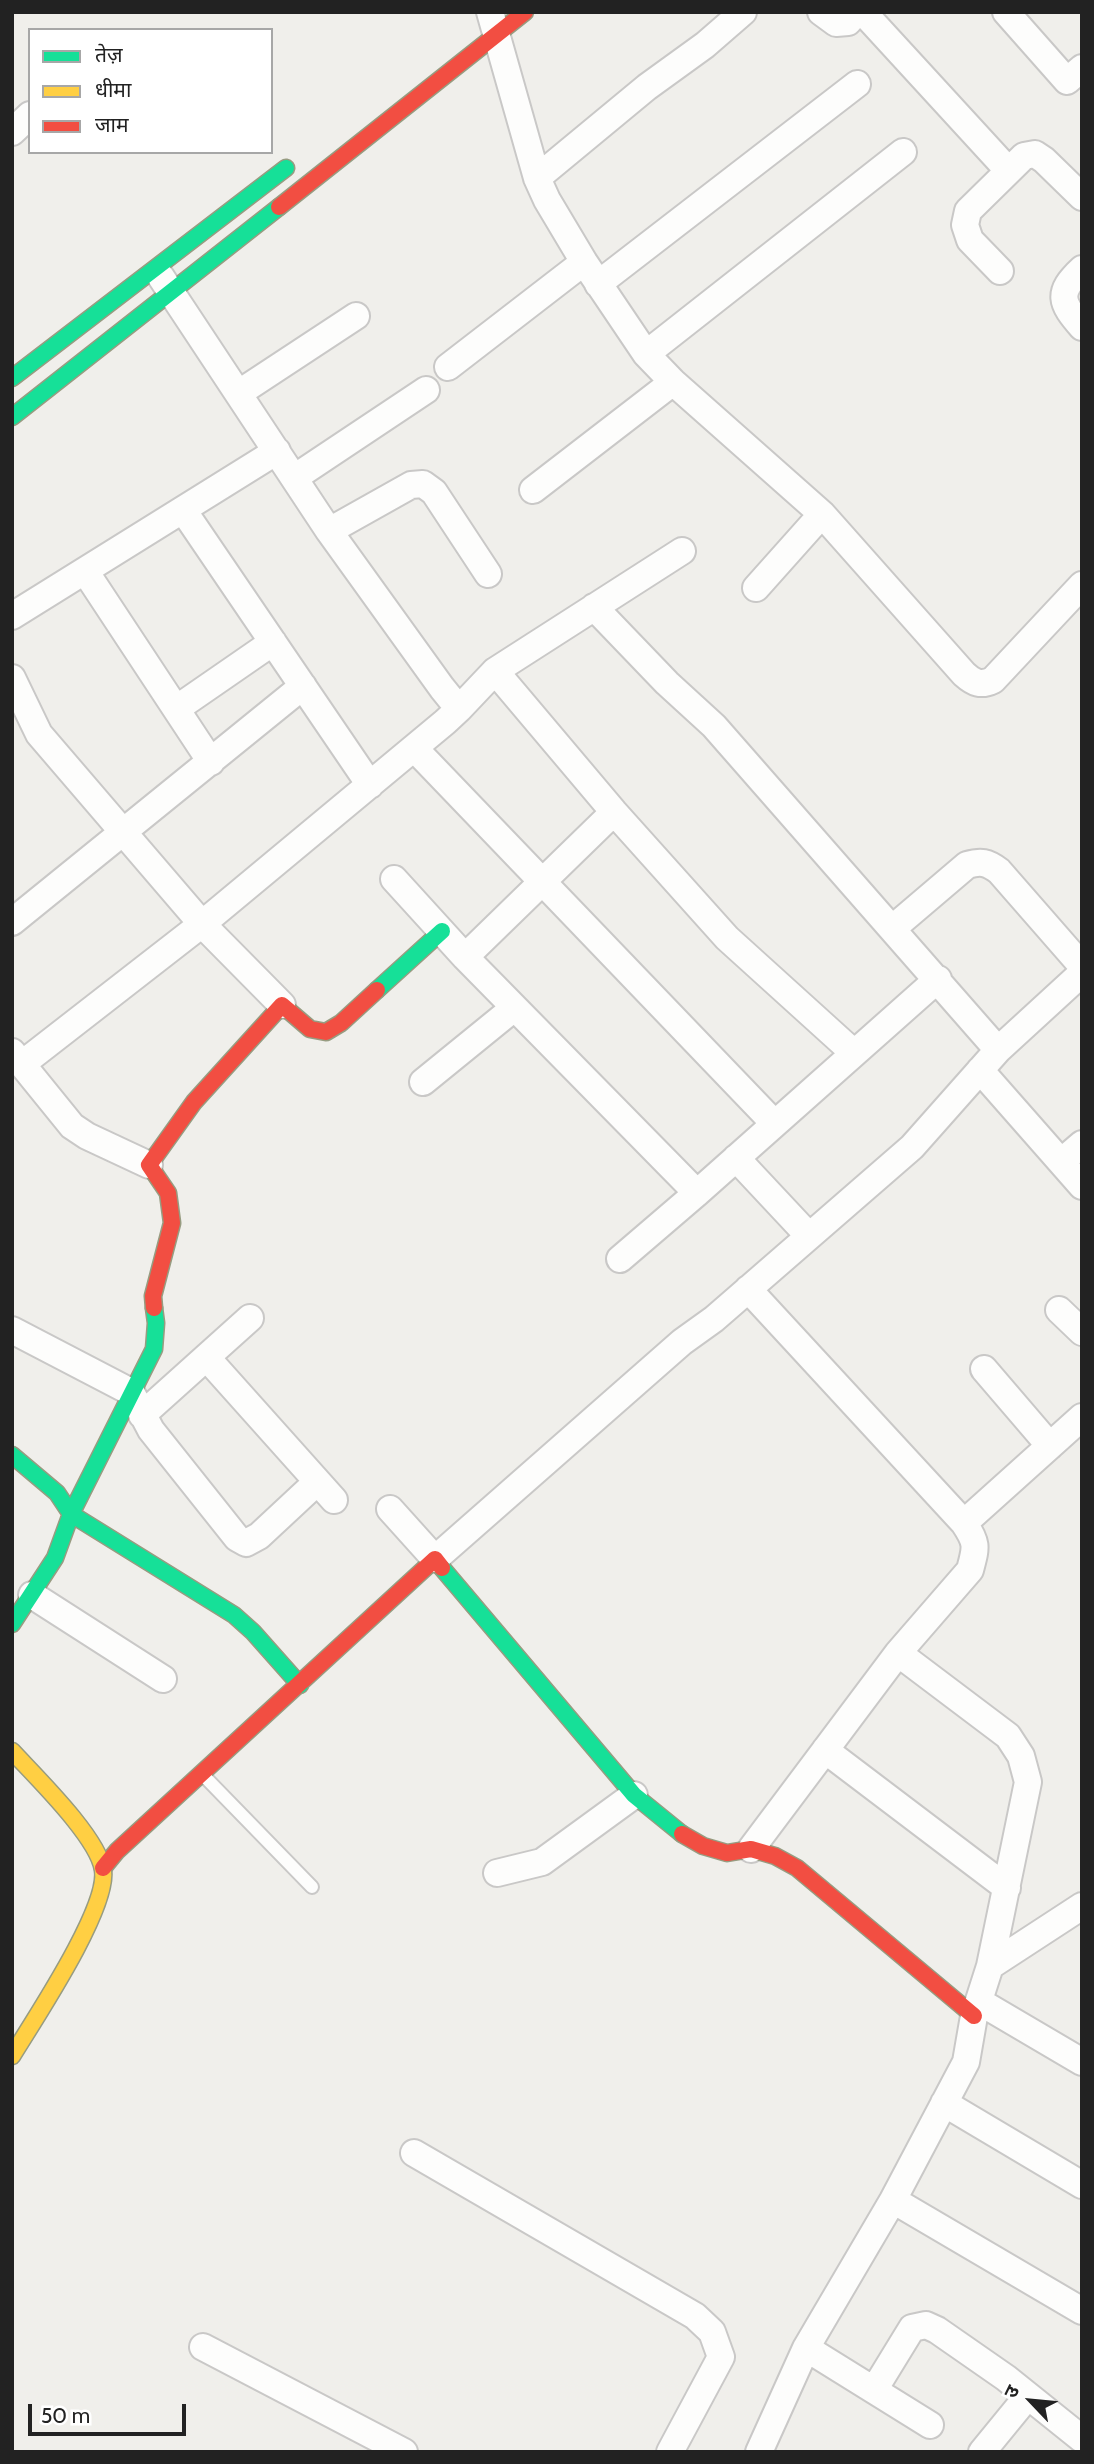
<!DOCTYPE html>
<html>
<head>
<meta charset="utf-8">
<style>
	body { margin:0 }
	#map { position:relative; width:1094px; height:2464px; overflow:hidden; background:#f0efeb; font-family:Cabin,"Noto Sans Devanagari",sans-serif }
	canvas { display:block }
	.frame { position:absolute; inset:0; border:14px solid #222; pointer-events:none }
	.legend { position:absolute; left:28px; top:28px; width:245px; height:126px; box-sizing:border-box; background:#fff; border:2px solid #a7a7a7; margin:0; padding:9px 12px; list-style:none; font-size:21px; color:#222 }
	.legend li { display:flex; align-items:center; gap:14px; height:35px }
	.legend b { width:35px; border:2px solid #a7a7a7 }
	.north { position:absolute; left:996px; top:2366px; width:70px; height:70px; -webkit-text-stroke:5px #fff; paint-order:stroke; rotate:296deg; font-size:19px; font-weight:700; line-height:28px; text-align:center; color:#222 }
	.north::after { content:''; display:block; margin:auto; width:24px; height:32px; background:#222; clip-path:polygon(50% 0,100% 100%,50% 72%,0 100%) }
	.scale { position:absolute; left:28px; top:2404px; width:158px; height:32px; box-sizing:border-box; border:4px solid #222; border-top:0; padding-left:9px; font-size:21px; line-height:24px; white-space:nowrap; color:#222; -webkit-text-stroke:5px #fff; paint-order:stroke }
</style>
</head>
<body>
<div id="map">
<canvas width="1094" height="2464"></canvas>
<div class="frame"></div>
<ul class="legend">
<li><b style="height:9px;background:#16e098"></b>तेज़</li>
<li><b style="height:9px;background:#ffcf43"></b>धीमा</li>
<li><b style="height:9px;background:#f24e42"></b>जाम</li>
</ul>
<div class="north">उ</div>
<div class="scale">50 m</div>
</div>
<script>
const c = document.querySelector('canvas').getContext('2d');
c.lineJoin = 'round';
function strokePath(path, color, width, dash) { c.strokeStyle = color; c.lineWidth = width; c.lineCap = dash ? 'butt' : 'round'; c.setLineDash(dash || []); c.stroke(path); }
const lane = new Path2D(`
	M 203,1775 L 312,1887`);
const street = new Path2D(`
	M 490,12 L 537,178 L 547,200 L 584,262 L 646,354 L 673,382 L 822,514 L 964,674 C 974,683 981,686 993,680 L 1082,585
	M 821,12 L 836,23 L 848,22 L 857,12
	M 863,12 L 1008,170
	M 1006,12 L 1067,81 L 1082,68
	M 12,132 L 30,115
	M 537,178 L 647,87 L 705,45 L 743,12
	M 1082,269 C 1056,293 1061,303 1082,327
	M 1000,271 L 970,240 L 965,225 L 968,211 L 1024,156 L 1035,154 L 1044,160 L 1082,197
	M 161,277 L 329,531 L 442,688 L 459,709 L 495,671 L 682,551
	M 598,284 L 857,84
	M 646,354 L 903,152
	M 448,367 L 584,262
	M 239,393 L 356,316
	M 294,478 L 426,390
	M 533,490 L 673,382
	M 183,510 L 370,785
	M 329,531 L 411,485 L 423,484 L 434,492 L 488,574
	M 85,571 L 211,762
	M 756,588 L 822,514
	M 594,607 L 667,683 L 714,726 L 998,1050
	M 12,616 L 277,451
	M 495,671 L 614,812 L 727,938 L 854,1053
	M 12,678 L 39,734 L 202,924 L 282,1005
	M 176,709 L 273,642
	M 414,748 L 774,1123
	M 394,879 L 465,957 L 697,1193
	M 12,922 L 303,686
	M 893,928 L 967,865 C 981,861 987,862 999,871 L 1082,966
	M 465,957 L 614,812
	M 12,1052 L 72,1126 L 87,1136 L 149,1165
	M 22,1064 L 202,924 L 445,722 L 459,709
	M 980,1070 L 1082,1186
	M 423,1082 L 514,1008
	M 736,1158 L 809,1236
	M 1061,1162 L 1082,1144
	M 620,1259 L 697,1193 L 938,979
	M 748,1289 L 964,1523
	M 1059,1310 L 1082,1332
	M 12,1330 L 131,1392 L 151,1430 L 237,1538 L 246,1543 L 259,1536 L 317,1482
	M 207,1358 L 334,1500
	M 984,1369 L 1050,1446
	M 142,1415 L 250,1318
	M 390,1509 L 435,1559 L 682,1342 L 714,1319 L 912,1147 L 998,1050 L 1082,973
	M 32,1595 L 163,1679
	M 825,1750 L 1007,1888
	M 751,1849 L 898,1653 L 970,1570 C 976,1547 978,1544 964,1523 L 1082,1417
	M 497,1873 L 542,1862 L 634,1795
	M 990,1966 L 1082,1906
	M 980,2002 L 1082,2062
	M 944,2103 L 1082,2185
	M 414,2153 L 695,2316 L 712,2332 L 721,2357 L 670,2452
	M 893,2200 L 1082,2311
	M 203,2347 L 404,2452
	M 806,2348 L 930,2425
	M 874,2390 L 912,2328 L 926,2325 L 937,2330 L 1006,2378 L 1082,2439
	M 759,2452 L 806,2348 L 893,2200 L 966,2062 L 974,2016 L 990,1966 L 1028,1782 L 1021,1756 L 1008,1736 L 898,1653
	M 982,2452 L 1027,2397`);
const fast = new Path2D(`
	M 12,378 L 286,168
	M 12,417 L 279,207
	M 377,990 L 442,931
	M 154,1308 L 156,1323 L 154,1349 L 71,1514 L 234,1615 L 253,1632 L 300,1685
	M 12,1455 L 57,1493 L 71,1514 L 55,1558 L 12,1624
	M 442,1568 L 634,1795 L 682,1834`);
const slow = new Path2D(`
	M 12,1751 C 35,1776 98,1837 103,1870 C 109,1908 34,2020 12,2056`);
const jam = new Path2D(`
	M 279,207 L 525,12
	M 154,1308 L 153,1296 L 172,1223 L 168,1193 L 149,1165 L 194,1102 L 282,1005 L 310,1029 L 326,1032 L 341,1023 L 377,990
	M 682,1834 L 703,1846 L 727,1853 L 751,1849 L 775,1856 L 797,1868 L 974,2016
	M 103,1868 L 117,1851 L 435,1559 L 442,1568`);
strokePath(lane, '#c9c8c7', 16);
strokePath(street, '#c9c8c7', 30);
strokePath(fast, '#979c81', 19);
strokePath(slow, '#979c81', 19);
strokePath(jam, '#979c81', 19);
strokePath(lane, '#fdfdfc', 12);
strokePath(street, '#fdfdfc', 26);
strokePath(fast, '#16e098', 16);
strokePath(slow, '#ffcf43', 16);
strokePath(jam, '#f24e42', 16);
</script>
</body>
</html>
